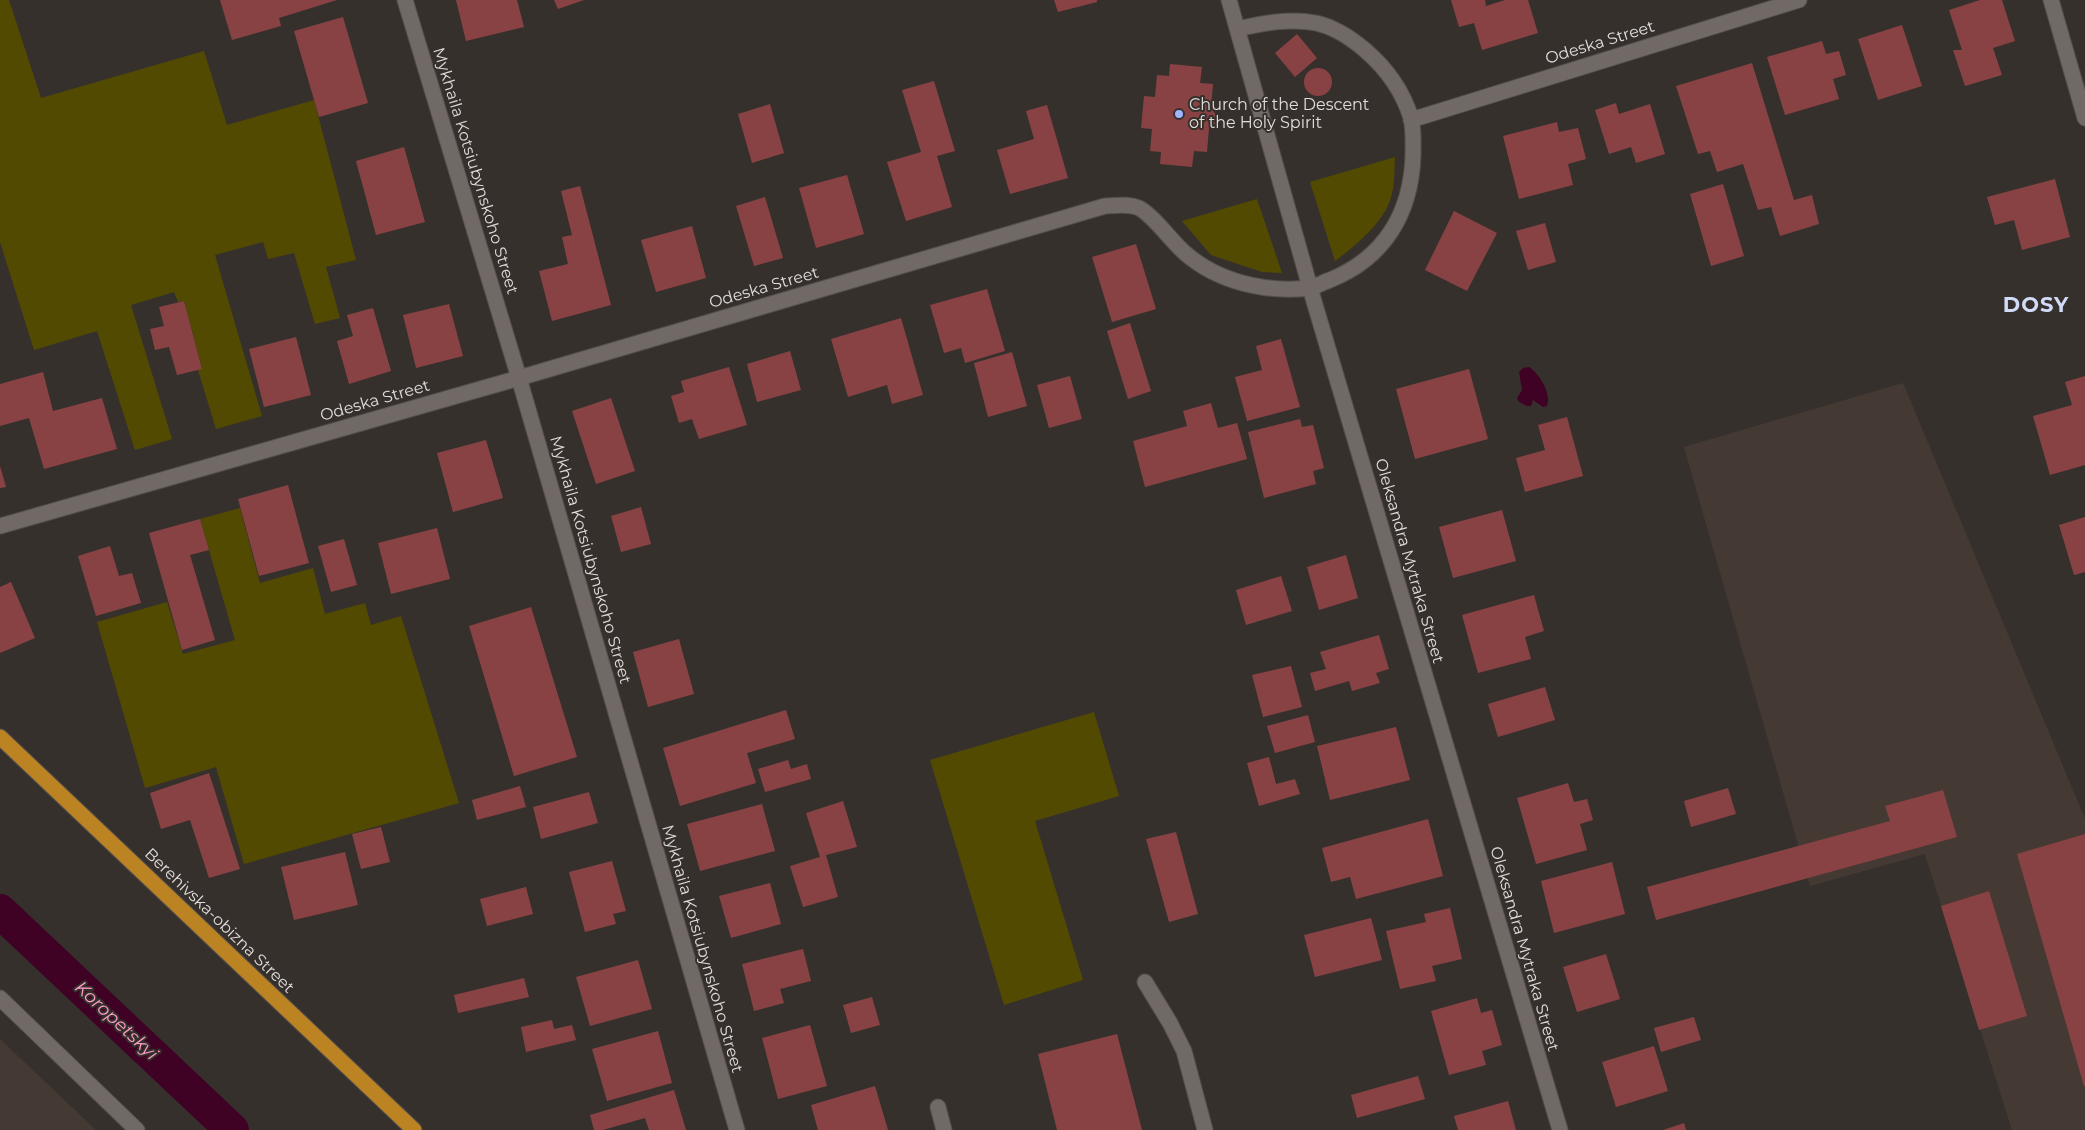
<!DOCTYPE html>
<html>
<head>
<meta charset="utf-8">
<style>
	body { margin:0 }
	canvas { display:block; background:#36302d }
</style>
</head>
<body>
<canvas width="2085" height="1130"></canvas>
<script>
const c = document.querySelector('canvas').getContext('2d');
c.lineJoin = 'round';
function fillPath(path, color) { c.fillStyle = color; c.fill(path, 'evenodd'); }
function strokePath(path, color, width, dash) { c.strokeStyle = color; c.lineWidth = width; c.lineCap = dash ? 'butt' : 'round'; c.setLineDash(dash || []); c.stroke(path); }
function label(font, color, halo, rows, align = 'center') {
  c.font = font + ' Montserrat,sans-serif'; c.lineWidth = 4; c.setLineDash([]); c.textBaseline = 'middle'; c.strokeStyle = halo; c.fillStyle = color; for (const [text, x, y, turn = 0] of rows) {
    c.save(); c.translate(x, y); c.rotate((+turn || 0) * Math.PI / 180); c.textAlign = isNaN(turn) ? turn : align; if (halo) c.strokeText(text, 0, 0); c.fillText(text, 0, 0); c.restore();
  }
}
fillPath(new Path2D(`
	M 1903,383 L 2085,819 L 2085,1130 L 2012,1130 L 1925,854 L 1810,886 L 1684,447 Z
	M 0,1039 L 96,1130 L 0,1130 Z`), '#453933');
fillPath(new Path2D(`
	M 0,0 L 9,0 L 41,98 L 204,51 L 227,125 L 314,100 L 356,260 L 326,267 L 340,318 L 315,324 L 294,253 L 268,259 L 263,242 L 215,255 L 262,416 L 216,429 L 198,370 L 202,368 L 184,301 L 178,302 L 174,292 L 131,305 L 172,439 L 135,450 L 97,331 L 34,350 L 0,242 Z
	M 1395,157 C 1394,170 1395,187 1390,200 C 1383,223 1354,247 1335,261 L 1310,182 Z
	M 1257,199 L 1282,273 L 1262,272 L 1211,255 L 1182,221 Z
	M 240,508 L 260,583 L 313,568 L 325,614 L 365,603 L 371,625 L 401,616 L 459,803 L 244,864 L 216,767 L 145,788 L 97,622 L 167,602 L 183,654 L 235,640 L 200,519 Z
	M 1094,712 L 1119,796 L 1035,821 L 1083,980 L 1004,1005 L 930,760 Z`), '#524a00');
fillPath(new Path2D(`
	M 1529,367 C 1539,373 1552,394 1547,406 L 1543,407 L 1533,400 L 1531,406 L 1527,406 L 1519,402 L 1517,398 L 1522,390 L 1519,372 L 1523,368 Z`), '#3f0224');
strokePath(new Path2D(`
	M 0,911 L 232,1130`), '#3f0224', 34);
fillPath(new Path2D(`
	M 220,0 L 337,0 L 279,18 L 281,26 L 232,40 Z
	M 456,0 L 517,0 L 524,27 L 466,41 Z
	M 554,0 L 584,0 L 558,9 Z
	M 1054,0 L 1097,0 L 1097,2 L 1058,12 Z
	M 1451,0 L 1485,0 L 1486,6 L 1505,0 L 1528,0 L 1538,33 L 1482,50 L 1474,23 L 1459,27 Z
	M 1980,0 L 2002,0 L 2015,41 L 1993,48 L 2002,75 L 1965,86 L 1953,50 L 1962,50 L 1949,10 Z
	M 343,17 L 368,103 L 319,117 L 294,31 Z
	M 1902,25 L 1922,86 L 1878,100 L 1858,39 Z
	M 1297,34 L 1317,58 L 1295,77 L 1275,53 Z
	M 1822,41 L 1826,54 L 1839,51 L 1846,75 L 1833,79 L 1839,99 L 1785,115 L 1767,57 Z
	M 1752,63 L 1794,200 L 1812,195 L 1819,224 L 1780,236 L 1771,207 L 1758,210 L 1743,164 L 1717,172 L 1710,151 L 1698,154 L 1676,86 Z
	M 1170,64 L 1202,67 L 1200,83 L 1213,84 L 1211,108 L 1220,120 L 1209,128 L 1207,152 L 1194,151 L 1192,167 L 1160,164 L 1161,152 L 1150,151 L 1152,129 L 1141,128 L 1144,96 L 1155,97 L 1157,75 L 1169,76 Z
	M1304 82a14 14 0 1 1 28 0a14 14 0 1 1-28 0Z
	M 934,81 L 955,151 L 937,156 L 952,207 L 906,221 L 887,162 L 921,152 L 902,90 Z
	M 1616,103 L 1619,114 L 1650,104 L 1665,154 L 1636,163 L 1631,147 L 1609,154 L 1595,110 Z
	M 770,104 L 784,153 L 752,163 L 738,114 Z
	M 1047,105 L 1068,178 L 1010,194 L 997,150 L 1034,139 L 1026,111 Z
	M 1557,122 L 1559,132 L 1578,128 L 1586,159 L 1568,164 L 1573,185 L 1519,199 L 1503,136 Z
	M 404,147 L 425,222 L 376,235 L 356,161 Z
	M 847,175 L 864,234 L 816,248 L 799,188 Z
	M 2055,179 L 2070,237 L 2022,250 L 2014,220 L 1995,225 L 1987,197 Z
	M 1723,184 L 1744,256 L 1711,266 L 1690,194 Z
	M 580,186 L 611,305 L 552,321 L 539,271 L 568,264 L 562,237 L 572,235 L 561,191 Z
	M 765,197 L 783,258 L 754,266 L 736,206 Z
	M 1454,211 L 1497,233 L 1467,291 L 1425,270 Z
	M 1545,223 L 1556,262 L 1528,270 L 1516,231 Z
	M 692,226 L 706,278 L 656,292 L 641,240 Z
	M 1136,244 L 1156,309 L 1112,322 L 1092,257 Z
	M 987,289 L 1005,351 L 965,363 L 961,348 L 944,353 L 930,305 Z
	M 184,301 L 202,369 L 177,375 L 169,347 L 155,350 L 150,329 L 164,326 L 159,307 Z
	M 449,304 L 463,356 L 416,368 L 403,315 Z
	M 373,308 L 391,371 L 349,384 L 337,341 L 353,336 L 347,315 Z
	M 901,318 L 923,395 L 892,404 L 887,385 L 848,397 L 831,339 Z
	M 1130,323 L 1151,391 L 1128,399 L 1107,331 Z
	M 296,337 L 311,395 L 264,407 L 249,349 Z
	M 1281,339 L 1300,407 L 1247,421 L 1235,377 L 1262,370 L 1256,346 Z
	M 790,351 L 801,390 L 757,402 L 747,364 Z
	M 1012,352 L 1027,406 L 988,417 L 974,363 Z
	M 729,367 L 747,425 L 699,439 L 692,419 L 679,423 L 671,396 L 684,392 L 681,381 Z
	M 1469,369 L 1488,439 L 1415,459 L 1396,389 Z
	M 43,372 L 53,411 L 102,398 L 117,449 L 44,469 L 29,418 L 0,426 L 0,384 Z
	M 1070,376 L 1082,419 L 1049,428 L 1037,385 Z
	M 2085,376 L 2085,465 L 2050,475 L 2033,416 L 2072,405 L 2065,382 Z
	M 611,398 L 635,471 L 596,484 L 572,411 Z
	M 1211,403 L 1218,428 L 1237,423 L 1247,459 L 1145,487 L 1133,441 L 1187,426 L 1183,411 Z
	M 1567,417 L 1583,476 L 1525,492 L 1516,458 L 1545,450 L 1538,425 Z
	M 1300,419 L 1302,427 L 1313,425 L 1324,468 L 1313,471 L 1316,484 L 1264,498 L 1248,432 Z
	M 486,440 L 503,498 L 453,512 L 437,453 Z
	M 0,466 L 6,487 L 0,488 Z
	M 288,485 L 309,563 L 259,576 L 238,499 Z
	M 641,507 L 651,544 L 621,552 L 611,516 Z
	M 1502,510 L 1516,561 L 1453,578 L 1439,527 Z
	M 2085,517 L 2085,572 L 2074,575 L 2059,525 Z
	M 200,519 L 209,550 L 190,555 L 215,640 L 182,650 L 149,533 Z
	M 437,528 L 450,579 L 391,594 L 378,543 Z
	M 344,539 L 357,585 L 331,592 L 318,546 Z
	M 110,546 L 119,576 L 132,573 L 141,603 L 96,616 L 78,556 Z
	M 1346,555 L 1358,598 L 1319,610 L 1307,567 Z
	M 1281,576 L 1292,611 L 1246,625 L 1236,590 Z
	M 11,582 L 35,638 L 0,653 L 0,587 Z
	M 1534,595 L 1544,631 L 1525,637 L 1531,659 L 1478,673 L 1462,615 Z
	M 531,607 L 577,757 L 514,776 L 469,626 Z
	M 1379,635 L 1389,669 L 1376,673 L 1380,683 L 1352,691 L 1349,681 L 1315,691 L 1310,673 L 1326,669 L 1320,652 Z
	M 679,639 L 694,694 L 648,707 L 633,652 Z
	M 1291,666 L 1302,707 L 1263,717 L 1252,675 Z
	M 1545,687 L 1555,720 L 1498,737 L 1488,704 Z
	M 786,710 L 795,739 L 747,753 L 756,783 L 680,806 L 663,748 Z
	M 1308,715 L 1315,742 L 1275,753 L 1267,726 Z
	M 1396,727 L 1410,780 L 1330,800 L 1317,746 Z
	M 1269,757 L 1276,784 L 1295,779 L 1300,794 L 1259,806 L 1247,763 Z
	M 788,760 L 791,769 L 807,764 L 811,779 L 765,792 L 758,769 Z
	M 209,773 L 240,869 L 209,878 L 190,820 L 161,829 L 150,793 Z
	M 1568,783 L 1574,802 L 1587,799 L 1593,820 L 1580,824 L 1587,850 L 1536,864 L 1517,798 Z
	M 520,786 L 526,807 L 477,820 L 472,800 Z
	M 1728,788 L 1736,814 L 1691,827 L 1684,801 Z
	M 1943,790 L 1957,837 L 1656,920 L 1647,887 L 1890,821 L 1885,806 Z
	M 589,792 L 598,823 L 541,839 L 533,807 Z
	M 843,801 L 857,847 L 826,855 L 838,897 L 803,907 L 790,866 L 820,857 L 806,813 Z
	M 762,804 L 775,851 L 700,871 L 687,824 Z
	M 1428,819 L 1443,876 L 1356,899 L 1350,877 L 1331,882 L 1322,848 Z
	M 381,827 L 390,862 L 361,869 L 352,834 Z
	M 1176,832 L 1198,914 L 1169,922 L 1146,839 Z
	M 2085,834 L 2085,1086 L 2084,1086 L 2017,854 Z
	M 345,852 L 358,905 L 294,920 L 281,867 Z
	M 612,861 L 626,911 L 613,914 L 616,924 L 585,932 L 569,872 Z
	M 1612,862 L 1625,914 L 1554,933 L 1541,881 Z
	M 770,883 L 781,924 L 731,938 L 719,896 Z
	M 526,887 L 533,914 L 487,926 L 480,899 Z
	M 1989,891 L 2027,1016 L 1979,1030 L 1941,906 Z
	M 1450,908 L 1462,959 L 1432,966 L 1436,981 L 1400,989 L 1386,931 L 1426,922 L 1424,914 Z
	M 1371,918 L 1382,960 L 1315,977 L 1304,935 Z
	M 803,949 L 811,981 L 780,989 L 784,1003 L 754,1011 L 742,964 Z
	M 1606,954 L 1620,999 L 1577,1012 L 1563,967 Z
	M 638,960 L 652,1009 L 590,1026 L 576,977 Z
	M 524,978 L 529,997 L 458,1013 L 454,995 Z
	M 872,997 L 880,1025 L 851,1033 L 843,1005 Z
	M 1477,998 L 1481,1013 L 1492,1010 L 1502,1045 L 1482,1051 L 1486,1065 L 1449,1075 L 1431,1011 Z
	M 1694,1017 L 1701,1040 L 1661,1052 L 1654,1028 Z
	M 552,1020 L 554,1029 L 572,1025 L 576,1040 L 526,1052 L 521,1027 Z
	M 810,1025 L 827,1086 L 778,1099 L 762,1038 Z
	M 658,1031 L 672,1083 L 607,1101 L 592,1049 Z
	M 1117,1034 L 1142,1130 L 1057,1130 L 1038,1054 Z
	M 1654,1046 L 1668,1091 L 1616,1107 L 1602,1062 Z
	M 1418,1076 L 1425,1099 L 1357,1118 L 1351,1095 Z
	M 875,1086 L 888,1130 L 818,1130 L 811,1105 Z
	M 674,1090 L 686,1130 L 649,1130 L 645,1118 L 603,1130 L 594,1130 L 590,1115 Z
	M 1508,1101 L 1516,1130 L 1458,1130 L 1454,1116 Z
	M 1684,1123 L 1686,1130 L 1663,1130 Z`), '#884243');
const minor = new Path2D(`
	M 405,0 L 519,378 L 737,1130
	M 1229,0 L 1313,298 L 1560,1130
	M 2051,0 L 2085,118
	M 1411,120 L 1799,0
	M 0,526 L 519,378 L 1105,206 C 1116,206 1128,203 1139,208 C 1154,216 1171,241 1185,253 C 1218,282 1266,293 1309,288 C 1316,287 1323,282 1330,280 C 1384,258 1411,214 1413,156 C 1413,144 1414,131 1411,118 C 1403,92 1386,68 1365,50 C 1351,38 1334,27 1316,23 C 1289,18 1264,23 1237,29
	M 1145,982 L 1170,1023 L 1184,1051 L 1205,1130
	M 0,998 L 137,1130
	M 938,1107 L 944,1130`);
const highway = new Path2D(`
	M 0,737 L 414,1130`);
strokePath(minor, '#544f4c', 17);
strokePath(highway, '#544f4c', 17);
strokePath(minor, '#706966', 15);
strokePath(highway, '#bc8323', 15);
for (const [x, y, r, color] of [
	[1179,114,5,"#9eb4fd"]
]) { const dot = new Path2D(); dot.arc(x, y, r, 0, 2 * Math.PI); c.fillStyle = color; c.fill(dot); strokePath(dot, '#36302d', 2); }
label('16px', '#e0dddb', '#36302d', [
	["Odeska Street",1600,43,-17],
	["Mykhaila Kotsiubynskoho Street",475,171,73],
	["Odeska Street",764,288,-16],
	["Odeska Street",375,401,-16],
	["Mykhaila Kotsiubynskoho Street",590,560,74],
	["Oleksandra Mytraka Street",1409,561,74],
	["Berehivska-obizna Street",219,921,44],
	["Mykhaila Kotsiubynskoho Street",702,949,74],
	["Oleksandra Mytraka Street",1524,949,74]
]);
label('16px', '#e0dddb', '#36302d', [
	["Church of the Descent",1189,105],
	["of the Holy Spirit",1189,123]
], 'left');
label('italic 18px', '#ff9dc7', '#36302d', [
	["Koropetskyi",116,1021,43]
]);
c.letterSpacing = '1px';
label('bold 21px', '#d1dbf7', '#36302d', [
	["DOSY",2036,306]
]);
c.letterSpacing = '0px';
</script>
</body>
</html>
